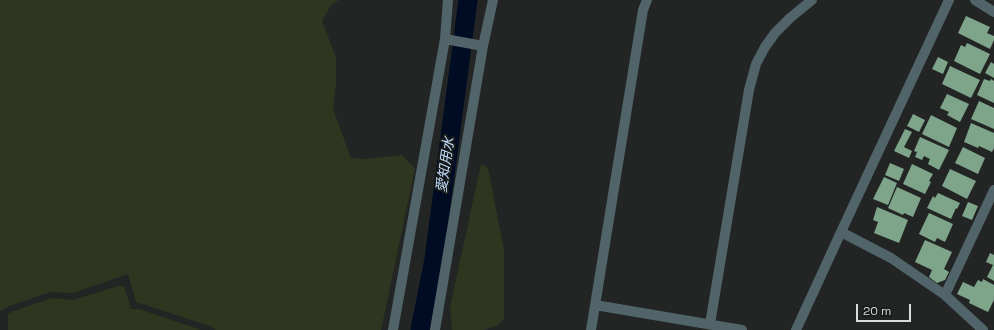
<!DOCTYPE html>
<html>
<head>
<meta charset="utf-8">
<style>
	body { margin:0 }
	#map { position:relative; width:994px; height:330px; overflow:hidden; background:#222524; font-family:"Space Grotesk",sans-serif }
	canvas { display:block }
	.scale { position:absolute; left:856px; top:304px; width:55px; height:18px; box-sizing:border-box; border:2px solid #dadcdc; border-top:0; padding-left:5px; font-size:12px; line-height:14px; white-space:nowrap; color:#dadcdc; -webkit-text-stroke:3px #181b1b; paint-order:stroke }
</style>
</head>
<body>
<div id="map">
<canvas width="994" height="330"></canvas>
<div class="scale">20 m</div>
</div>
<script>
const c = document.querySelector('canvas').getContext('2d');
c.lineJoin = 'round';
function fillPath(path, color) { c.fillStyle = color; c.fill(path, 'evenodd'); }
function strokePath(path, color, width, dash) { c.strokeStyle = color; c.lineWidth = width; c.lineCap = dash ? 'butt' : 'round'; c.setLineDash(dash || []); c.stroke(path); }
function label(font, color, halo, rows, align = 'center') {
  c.font = font + ' "Space Grotesk","Noto Sans JP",sans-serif'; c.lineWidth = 4; c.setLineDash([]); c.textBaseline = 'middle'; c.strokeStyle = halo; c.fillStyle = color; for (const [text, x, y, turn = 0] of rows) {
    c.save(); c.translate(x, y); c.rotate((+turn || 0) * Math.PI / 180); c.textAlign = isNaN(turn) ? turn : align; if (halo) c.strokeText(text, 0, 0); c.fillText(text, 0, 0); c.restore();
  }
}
fillPath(new Path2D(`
	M 0,0 L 339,0 L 331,5 L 322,21 L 336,57 L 336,84 L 333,109 L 351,158 L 366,159 L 402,155 L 415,169 L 381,330 L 216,330 L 210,326 L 136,302 L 128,274 L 73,293 L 50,292 L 7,307 L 1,311 L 0,311 Z
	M 481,164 L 488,168 L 504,250 L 504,318 L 499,325 L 483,330 L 452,330 L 450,307 Z
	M 118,286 L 124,286 L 131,309 L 139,309 L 201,330 L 8,330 L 8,314 L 14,311 L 52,298 L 73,300 Z`), '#2f361f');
strokePath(new Path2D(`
	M 420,330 L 434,259 L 468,0`), '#000c23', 19);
fillPath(new Path2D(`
	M 966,16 L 990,27 L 987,33 L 994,36 L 994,40 L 990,49 L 958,33 Z
	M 967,43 L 990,54 L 980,74 L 954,61 L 961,45 L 965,47 Z
	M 938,57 L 948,62 L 943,74 L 932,69 Z
	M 991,62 L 994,64 L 994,78 L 985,73 Z
	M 950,66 L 980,80 L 971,98 L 942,84 Z
	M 984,79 L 990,81 L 991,79 L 994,81 L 994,103 L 977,95 Z
	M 947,94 L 969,104 L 960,122 L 947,115 L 949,112 L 940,108 Z
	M 979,101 L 994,108 L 994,129 L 971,119 Z
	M 913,114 L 925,120 L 919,132 L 907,126 Z
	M 931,115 L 957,128 L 949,147 L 922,134 Z
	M 971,123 L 994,133 L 994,148 L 992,152 L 979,146 L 978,148 L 964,142 Z
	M 905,129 L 912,132 L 904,147 L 912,151 L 909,158 L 894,151 Z
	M 920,137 L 949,150 L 939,170 L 928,164 L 930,159 L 924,156 L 922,160 L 915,157 L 917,152 L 914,151 Z
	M 963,147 L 985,158 L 978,174 L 955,163 Z
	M 890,163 L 904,169 L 899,181 L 885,175 Z
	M 912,164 L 933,174 L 929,181 L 931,182 L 925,194 L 903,184 Z
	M 950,169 L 976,181 L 967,199 L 942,186 Z
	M 884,177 L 897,183 L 888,205 L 873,199 Z
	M 897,187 L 921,198 L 913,217 L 904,213 L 903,215 L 888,208 Z
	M 938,193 L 960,203 L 957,209 L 956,208 L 951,219 L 927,208 L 933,196 L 935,198 Z
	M 968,202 L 978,206 L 972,220 L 962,216 Z
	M 877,207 L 908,220 L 899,243 L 874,233 L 878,222 L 873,220 Z
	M 929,213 L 953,224 L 945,242 L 937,238 L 935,242 L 919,234 Z
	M 925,240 L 952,252 L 944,269 L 949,272 L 945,280 L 937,283 L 929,277 L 932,270 L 915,262 Z
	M 990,253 L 994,255 L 994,281 L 987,277 L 993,265 L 986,262 Z
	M 983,279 L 994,285 L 994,300 L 988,312 L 969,303 L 970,300 L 957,294 L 963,282 L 974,287 L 978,280 L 982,282 Z`), '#7ea58a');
strokePath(new Path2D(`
	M 975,0 L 994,12
	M 445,39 L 483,46
	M 841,232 L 891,258 L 945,295 L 983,330
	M 945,295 L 994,190
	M 595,305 L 742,330
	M 710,324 L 749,90 L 756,64 L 765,47 L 775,33 L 790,18 L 812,0
	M 393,330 L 445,39 L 448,0
	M 435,330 L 483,46 L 493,0
	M 591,330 L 643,10 L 647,0
	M 796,330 L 841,232 L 949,0`), '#50646a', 10);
label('italic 14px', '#c2ddfc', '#181b1b', [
	["愛知用水",446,165,-82]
]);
</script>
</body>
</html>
